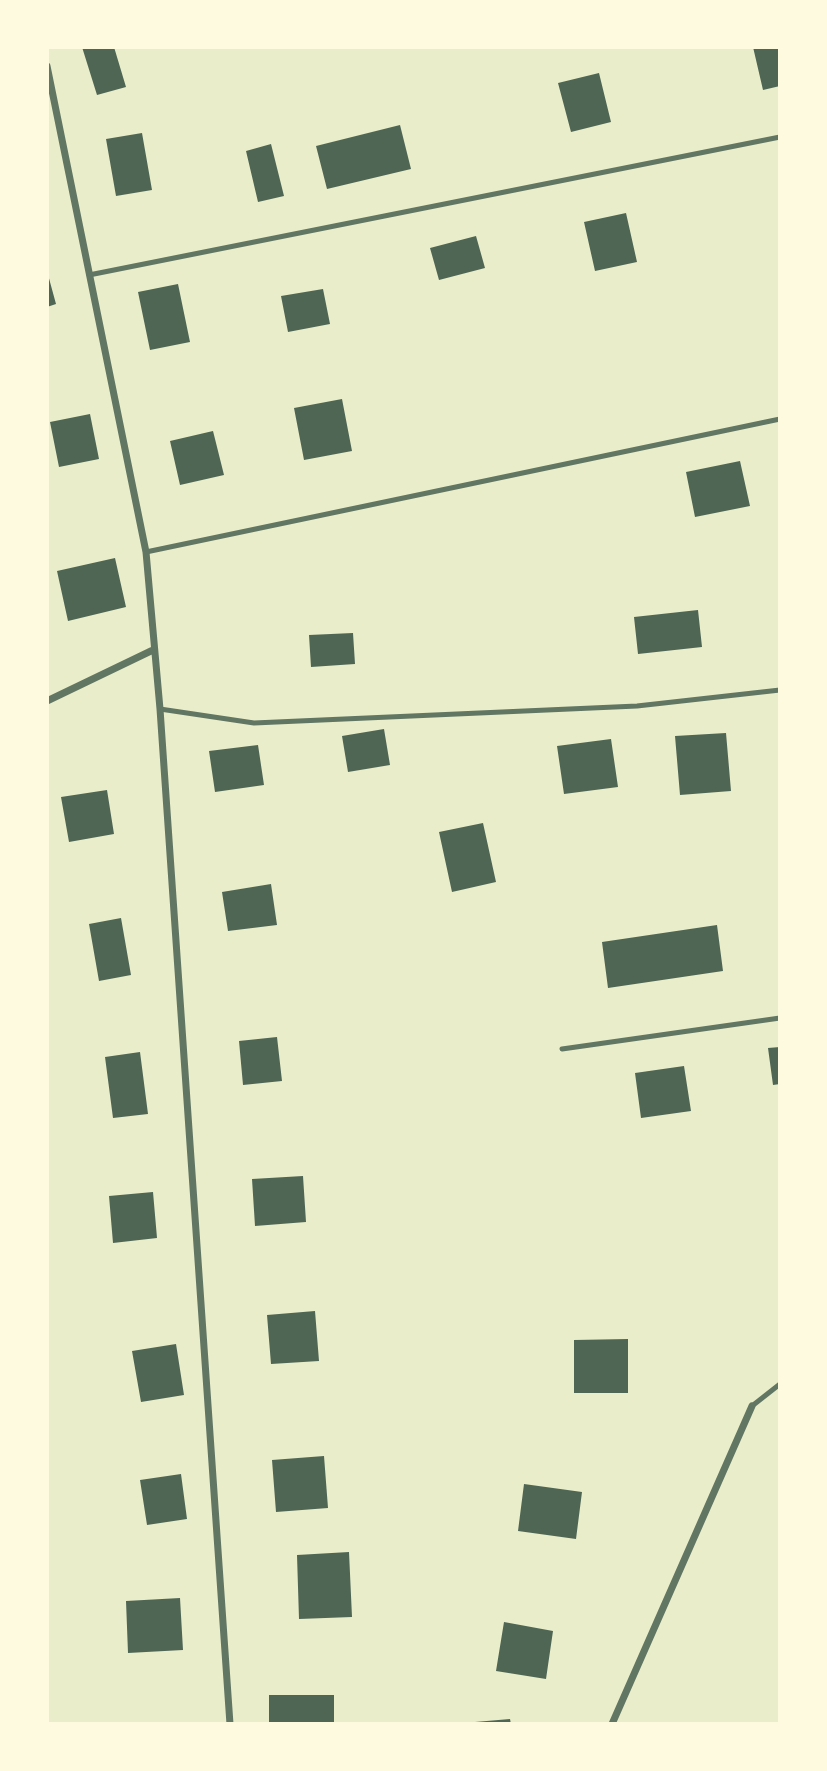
<!DOCTYPE html>
<html>
<head>
<meta charset="utf-8">
<style>
	body { margin:0 }
	#map { position:relative; width:827px; height:1771px; overflow:hidden; background:#e9edc9; font-family:Rubik,sans-serif }
	canvas { display:block }
	.frame { position:absolute; inset:0; border:49px solid #fefae0; pointer-events:none }
</style>
</head>
<body>
<div id="map">
<canvas width="827" height="1771"></canvas>
<div class="frame"></div>
</div>
<script>
const c = document.querySelector('canvas').getContext('2d');
c.lineJoin = 'round';
function fillPath(path, color) { c.fillStyle = color; c.fill(path, 'evenodd'); }
function strokePath(path, color, width, dash) { c.strokeStyle = color; c.lineWidth = width; c.lineCap = dash ? 'butt' : 'round'; c.setLineDash(dash || []); c.stroke(path); }
fillPath(new Path2D(`
	M 82,47 L 114,47 L 126,87 L 97,95 Z
	M 753,47 L 780,47 L 780,86 L 763,90 Z
	M 599,73 L 611,122 L 571,132 L 558,83 Z
	M 400,125 L 411,169 L 327,189 L 316,146 Z
	M 142,133 L 152,190 L 116,196 L 106,139 Z
	M 271,144 L 284,196 L 258,202 L 246,151 Z
	M 626,213 L 637,262 L 595,271 L 584,222 Z
	M 476,236 L 485,268 L 439,280 L 430,248 Z
	M 47,271 L 56,304 L 47,307 Z
	M 178,284 L 190,342 L 150,350 L 138,292 Z
	M 323,289 L 330,324 L 288,332 L 281,296 Z
	M 342,399 L 352,451 L 304,460 L 294,408 Z
	M 90,414 L 99,459 L 59,467 L 50,422 Z
	M 213,431 L 224,475 L 180,485 L 170,441 Z
	M 740,461 L 750,506 L 695,517 L 686,472 Z
	M 115,558 L 126,607 L 68,621 L 57,571 Z
	M 698,610 L 702,647 L 638,654 L 634,617 Z
	M 353,633 L 355,664 L 311,667 L 309,635 Z
	M 384,729 L 390,765 L 348,772 L 342,736 Z
	M 726,733 L 731,791 L 680,795 L 675,736 Z
	M 611,739 L 618,787 L 564,794 L 557,746 Z
	M 258,745 L 264,785 L 215,792 L 209,751 Z
	M 107,790 L 114,834 L 69,842 L 61,797 Z
	M 483,823 L 496,882 L 452,892 L 439,832 Z
	M 271,884 L 277,925 L 228,931 L 222,892 Z
	M 121,918 L 131,975 L 99,981 L 89,924 Z
	M 717,925 L 723,971 L 608,988 L 602,942 Z
	M 277,1037 L 282,1081 L 243,1085 L 239,1041 Z
	M 780,1047 L 780,1084 L 773,1085 L 768,1048 Z
	M 140,1052 L 148,1114 L 113,1118 L 105,1057 Z
	M 684,1066 L 691,1111 L 641,1118 L 635,1073 Z
	M 303,1176 L 306,1222 L 255,1226 L 252,1179 Z
	M 153,1192 L 157,1238 L 113,1243 L 109,1196 Z
	M 315,1311 L 319,1361 L 271,1364 L 267,1315 Z
	M 628,1339 L 628,1393 L 574,1393 L 574,1340 Z
	M 176,1344 L 184,1395 L 141,1402 L 132,1351 Z
	M 324,1456 L 328,1508 L 276,1512 L 272,1460 Z
	M 181,1474 L 187,1519 L 147,1525 L 140,1480 Z
	M 524,1484 L 582,1492 L 576,1539 L 518,1531 Z
	M 349,1552 L 352,1617 L 299,1619 L 297,1555 Z
	M 180,1598 L 183,1650 L 128,1653 L 126,1601 Z
	M 504,1622 L 553,1631 L 546,1679 L 496,1671 Z
	M 269,1695 L 334,1695 L 334,1724 L 269,1724 Z
	M 510,1719 L 511,1724 L 475,1724 L 475,1722 Z`), '#4f6655');
strokePath(new Path2D(`
	M 89,275 L 780,137
	M 146,552 L 780,419
	M 160,709 L 254,723 L 637,706 L 780,690
	M 562,1049 L 780,1018
	M 752,1406 L 780,1384`), '#617663', 5);
strokePath(new Path2D(`
	M 47,66 L 146,552 L 160,709 L 230,1724
	M 47,701 L 153,650
	M 612,1724 L 752,1406`), '#617663', 7);
</script>
</body>
</html>
